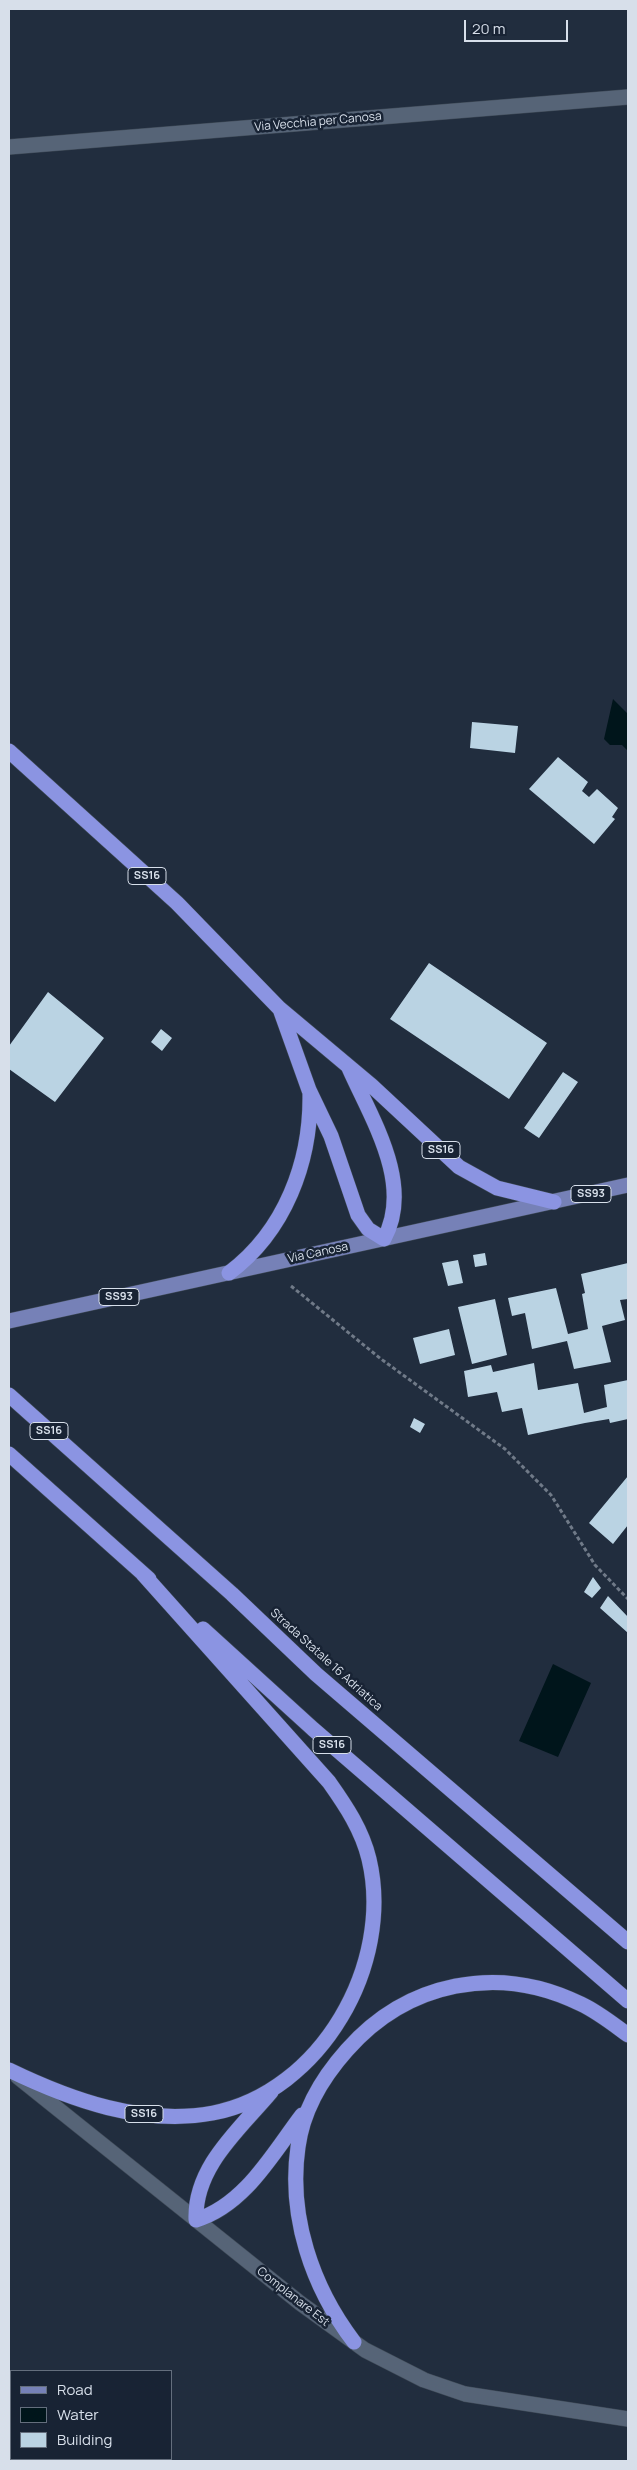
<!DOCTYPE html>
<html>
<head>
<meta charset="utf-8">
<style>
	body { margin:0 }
	#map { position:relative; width:637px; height:2470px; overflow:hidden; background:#212d3e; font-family:Manrope,sans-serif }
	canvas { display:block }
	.frame { position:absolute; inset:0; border:10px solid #d7dfea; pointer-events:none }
	.legend { position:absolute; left:10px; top:2370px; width:162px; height:90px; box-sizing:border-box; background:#182334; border:1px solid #646e7d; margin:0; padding:6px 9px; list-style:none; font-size:15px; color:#d7dfea }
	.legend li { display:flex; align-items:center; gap:10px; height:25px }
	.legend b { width:25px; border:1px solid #646e7d }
	.scale { position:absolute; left:464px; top:20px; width:104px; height:22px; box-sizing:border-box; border:2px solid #d7dfea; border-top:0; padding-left:6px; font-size:15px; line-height:18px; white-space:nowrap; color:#d7dfea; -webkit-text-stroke:4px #182334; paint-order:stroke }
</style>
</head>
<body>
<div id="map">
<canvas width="637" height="2470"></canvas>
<div class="frame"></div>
<ul class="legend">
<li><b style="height:6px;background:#7681b7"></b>Road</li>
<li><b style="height:14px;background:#00151b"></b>Water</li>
<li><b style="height:14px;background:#bad3e3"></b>Building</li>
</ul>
<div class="scale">20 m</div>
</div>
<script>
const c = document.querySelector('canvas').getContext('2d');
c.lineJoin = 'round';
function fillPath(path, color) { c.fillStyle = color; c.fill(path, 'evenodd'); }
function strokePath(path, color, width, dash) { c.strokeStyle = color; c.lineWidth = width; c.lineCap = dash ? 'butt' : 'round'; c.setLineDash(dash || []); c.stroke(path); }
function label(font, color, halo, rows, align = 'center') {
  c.font = font + ' Manrope,sans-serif'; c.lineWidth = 5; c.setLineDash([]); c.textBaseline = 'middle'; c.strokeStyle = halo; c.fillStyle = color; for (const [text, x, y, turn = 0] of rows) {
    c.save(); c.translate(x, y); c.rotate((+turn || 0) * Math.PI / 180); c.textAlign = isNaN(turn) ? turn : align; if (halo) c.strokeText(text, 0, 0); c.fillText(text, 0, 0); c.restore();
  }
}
fillPath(new Path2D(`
	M 613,699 L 628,714 L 628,751 L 622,745 L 610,745 L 604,739 Z
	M 553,1664 L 591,1683 L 558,1757 L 519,1741 Z`), '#00151b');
fillPath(new Path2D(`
	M 472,722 L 518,726 L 515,753 L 470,748 Z
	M 558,757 L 588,782 L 582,791 L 589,797 L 597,789 L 618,808 L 612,817 L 615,819 L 594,844 L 529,789 Z
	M 429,963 L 547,1043 L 509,1099 L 390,1019 Z
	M 48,992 L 104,1038 L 55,1102 L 9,1069 L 9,1046 Z
	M 161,1029 L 172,1038 L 162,1051 L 151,1042 Z
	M 563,1072 L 578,1082 L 539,1138 L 524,1128 Z
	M 485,1253 L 487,1265 L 475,1267 L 473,1255 Z
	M 458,1260 L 463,1283 L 448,1286 L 442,1263 Z
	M 628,1263 L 628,1299 L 620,1300 L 625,1320 L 602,1326 L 611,1362 L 574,1369 L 567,1341 L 532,1349 L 525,1313 L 512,1316 L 508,1298 L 556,1288 L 568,1334 L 588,1329 L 582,1294 L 585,1293 L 581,1274 Z
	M 495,1299 L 507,1355 L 472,1364 L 458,1307 Z
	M 449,1329 L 455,1355 L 420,1364 L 413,1338 Z
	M 534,1363 L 538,1390 L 578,1383 L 584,1413 L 607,1407 L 604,1385 L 628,1380 L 628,1419 L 610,1423 L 609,1419 L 585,1423 L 528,1435 L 522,1408 L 502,1412 L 497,1392 L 468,1397 L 464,1371 L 491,1365 L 493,1372 Z
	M 414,1418 L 425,1424 L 420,1433 L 410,1427 Z
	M 628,1476 L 628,1525 L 613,1544 L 589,1523 Z
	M 593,1577 L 601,1588 L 592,1598 L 584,1592 Z
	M 608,1596 L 628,1617 L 628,1633 L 600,1608 Z`), '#bad3e3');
const minor = new Path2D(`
	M 9,147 L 628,97
	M 18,2077 L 300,2303 L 365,2350 L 424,2380 L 465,2394 L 628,2419`);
const major = new Path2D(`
	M 9,1321 L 628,1185`);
const highway = new Path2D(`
	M 9,751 L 177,903 L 279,1008 L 372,1086 L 459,1167 L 497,1188 L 554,1202
	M 280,1009 L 309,1090 L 331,1136 L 358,1215 L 368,1229 L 384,1239 C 414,1184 371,1118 349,1068
	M 229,1273 C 285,1231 311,1162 310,1094
	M 9,1395 L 232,1594 L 316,1674 L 628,1942
	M 9,1454 L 149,1579
	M 203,1629 L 313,1729 L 628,2001
	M 9,2070 C 71,2100 143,2126 213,2113 C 321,2092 394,1964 369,1859 C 362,1830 346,1806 329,1782 L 143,1574
	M 271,2092 C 239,2130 194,2167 196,2220 C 245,2205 273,2153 302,2115
	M 354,2342 C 312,2287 288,2216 298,2147 C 303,2109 322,2078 347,2050 C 407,1982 498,1963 581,2004 C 598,2012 613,2024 628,2035`);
strokePath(minor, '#3f4a57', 16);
strokePath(major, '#3f4a57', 16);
strokePath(highway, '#3f4a57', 16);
strokePath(new Path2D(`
	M 291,1286 L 381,1359 L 505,1449 L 551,1495 L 595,1565 L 628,1599`), '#707a88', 3, [4, 2.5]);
strokePath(minor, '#566477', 15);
strokePath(major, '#7681b7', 15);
strokePath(highway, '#8b94e2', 15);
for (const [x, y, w] of [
	[147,876,38],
	[441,1150,38],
	[591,1194,40],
	[119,1297,40],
	[49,1431,38],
	[332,1745,38],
	[144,2114,38]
]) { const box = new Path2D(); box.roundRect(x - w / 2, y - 8.5, w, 17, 4); c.fillStyle = '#182334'; c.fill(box); strokePath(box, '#d7dfea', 1); }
label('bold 11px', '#d7dfea', null, [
	["SS16",147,876],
	["SS16",441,1150],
	["SS93",591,1194],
	["SS93",119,1297],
	["SS16",49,1431],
	["SS16",332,1745],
	["SS16",144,2114]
]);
label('12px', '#d7dfea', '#182334', [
	["Via Vecchia per Canosa",318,122,-5],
	["Via Canosa",318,1253,-12],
	["Strada Statale 16 Adriatica",326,1660,42],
	["Complanare Est",293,2297,38]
]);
</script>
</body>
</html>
